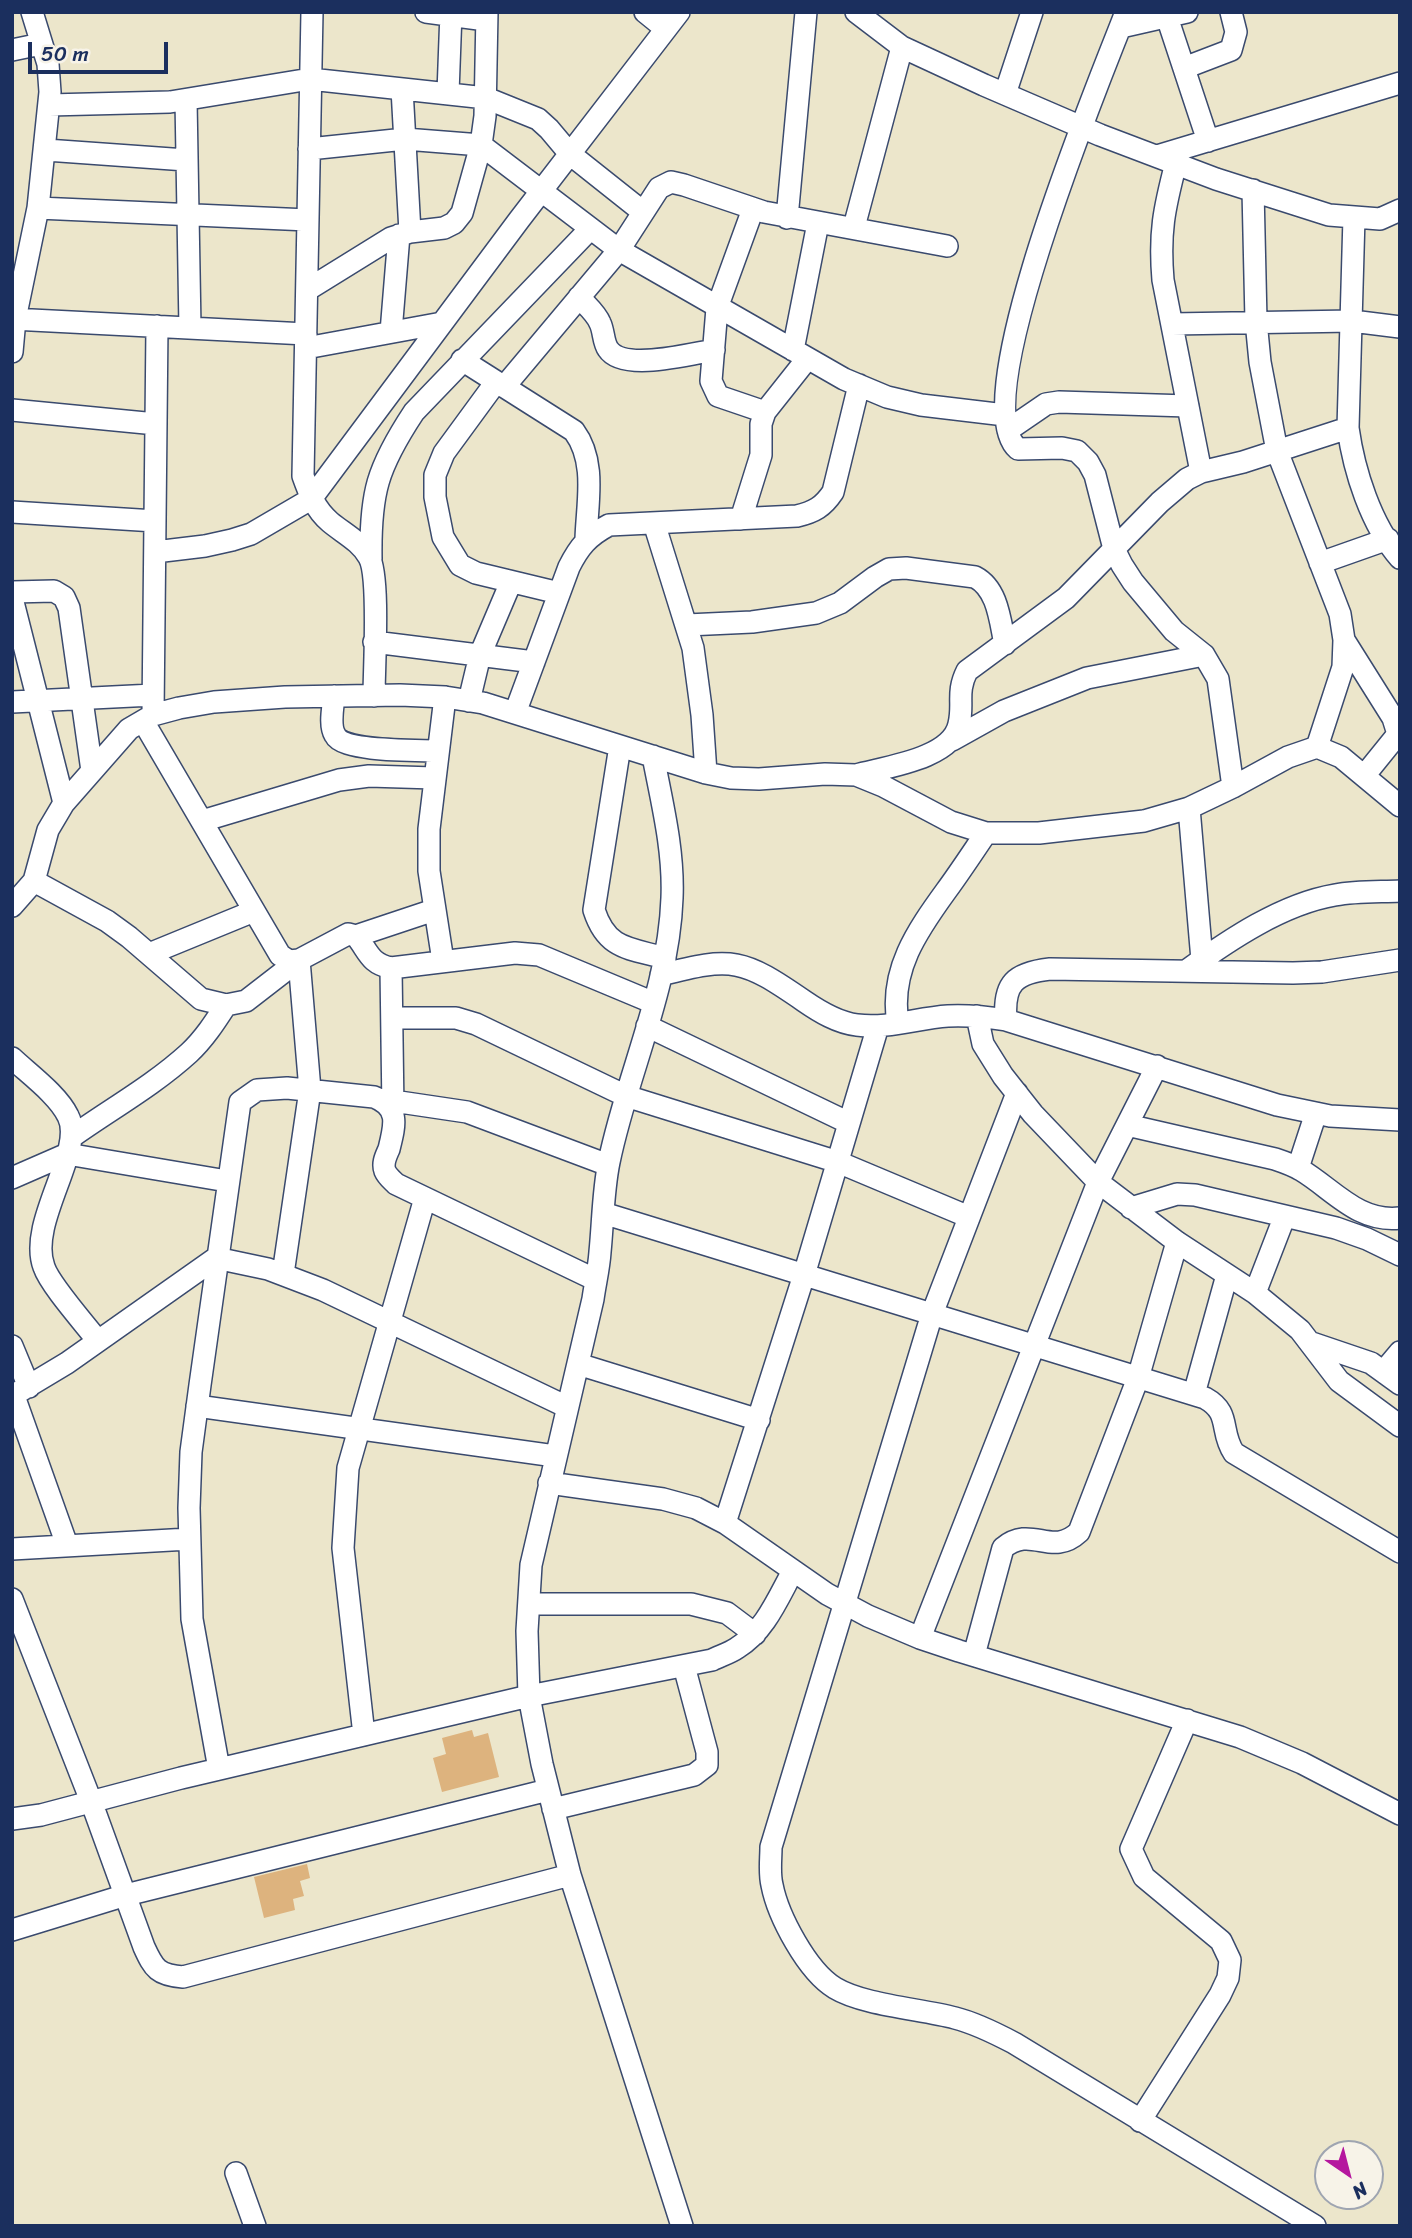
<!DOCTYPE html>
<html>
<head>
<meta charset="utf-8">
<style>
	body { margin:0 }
	#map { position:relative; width:1412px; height:2238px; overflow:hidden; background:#ece6cb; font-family:Sriracha,sans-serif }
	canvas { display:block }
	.frame { position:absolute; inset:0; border:14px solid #1b2f5e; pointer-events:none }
	.north { position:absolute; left:1314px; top:2140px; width:70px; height:70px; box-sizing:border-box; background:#f7f3e8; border:2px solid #9fa5b1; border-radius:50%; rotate:145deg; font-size:19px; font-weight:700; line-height:28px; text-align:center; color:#1b2f5e }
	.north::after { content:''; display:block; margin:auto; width:24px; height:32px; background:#b5179e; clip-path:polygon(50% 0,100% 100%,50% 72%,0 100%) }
	.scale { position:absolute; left:28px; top:42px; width:140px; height:32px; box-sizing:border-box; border:4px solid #1b2f5e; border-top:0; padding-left:9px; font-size:21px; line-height:24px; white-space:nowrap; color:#1b2f5e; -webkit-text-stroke:5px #f7f3e8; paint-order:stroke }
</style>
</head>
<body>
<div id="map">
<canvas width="1412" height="2238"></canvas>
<div class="frame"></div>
<div class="north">N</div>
<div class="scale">50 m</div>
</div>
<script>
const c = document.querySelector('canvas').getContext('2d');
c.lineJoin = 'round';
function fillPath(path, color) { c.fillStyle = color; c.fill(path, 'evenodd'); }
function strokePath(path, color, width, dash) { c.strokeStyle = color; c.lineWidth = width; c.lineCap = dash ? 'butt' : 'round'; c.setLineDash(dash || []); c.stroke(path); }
fillPath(new Path2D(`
	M 472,1730 L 474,1737 L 488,1733 L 499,1777 L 442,1792 L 433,1758 L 446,1754 L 442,1738 Z
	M 307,1864 L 310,1878 L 300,1881 L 304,1896 L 293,1899 L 295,1910 L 264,1918 L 254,1877 Z`), '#ddb37e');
const street = new Path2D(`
	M 312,12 L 303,476 C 309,493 315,509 330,522 C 343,533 360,541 369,557 C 380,576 374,668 374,696
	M 426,12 L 486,20
	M 645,12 L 666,29
	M 856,12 L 902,47 L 984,85 L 1100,135 L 1216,179 L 1329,215 L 1380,219 L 1400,210
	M 1126,12 C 1101,78 964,402 1018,449 L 1062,448 L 1077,451 L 1088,462 L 1095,475 L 1114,549 L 1122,565 L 1133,582 L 1174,631 L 1204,655 L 1218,679 L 1233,787
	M 1167,17 L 1208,141
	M 1121,27 L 1187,12
	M 12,50 L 41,44
	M 1184,68 L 1231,50 L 1236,32 L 1231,12
	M 402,89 L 410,232
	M 448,93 L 451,12
	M 1005,94 L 1032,12
	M 186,100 L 190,328
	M 49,105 L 170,102 L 310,79 L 486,98 L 538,119 L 549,129 L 570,154 L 643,212
	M 309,149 L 405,139 L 481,145 L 619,250 L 844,379 L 887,397 L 921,405 L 1005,415
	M 46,150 L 186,160
	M 1157,156 L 1400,83
	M 1176,163 C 1164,209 1159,233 1163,280 L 1201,472
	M 1253,190 L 1256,321 L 1260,362 L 1277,451 L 1340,614 L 1344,640 L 1343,667 L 1317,747
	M 38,208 L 308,220
	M 753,209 L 717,308 L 711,381 L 718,396 L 765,412
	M 1354,217 L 1348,428 C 1354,471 1371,525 1400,558
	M 787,218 L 806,12
	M 854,227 L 902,47
	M 307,290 L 391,238 L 410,232 L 444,228 L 454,223 L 462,213 L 481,145 L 485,116 L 487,12
	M 579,297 C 586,305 596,313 600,323 C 604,331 603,342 608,349 C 623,372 690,354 714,350
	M 12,319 L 306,334
	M 1172,324 L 1352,321 L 1400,327
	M 391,332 L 399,235
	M 306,348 L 442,323
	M 793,350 L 818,223
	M 12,352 L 15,319 L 38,208 L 50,92 L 48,64 L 32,12
	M 462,360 L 574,431 C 597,462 587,503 586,539
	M 496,382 L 444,453 L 435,475 L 435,497 L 443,537 L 460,565 L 476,573 L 559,593
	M 504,387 L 619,250 L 659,188 L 671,182 L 684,185 L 764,212 L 947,246
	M 12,410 L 156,424
	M 1008,430 L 1046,404 L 1059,402 L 1188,406
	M 12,512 L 155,521
	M 741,519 L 761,455 L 761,424 L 765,412 L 807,359
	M 654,523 L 693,648 L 702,715 L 706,773
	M 155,552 L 205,546 L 232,540 L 251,534 L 311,499 L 519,220 L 679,12
	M 371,559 C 370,493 377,468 414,412 L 590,229
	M 1320,563 L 1388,539
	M 12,592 L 54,591 L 64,597 L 69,608 L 92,771
	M 12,598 L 64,803
	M 687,625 L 752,622 L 816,613 L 840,603 L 875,577 L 889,569 L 906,568 L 975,577 C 998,589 1000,621 1005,644
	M 1344,640 L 1393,718 L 1398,734 L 1364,776
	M 374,642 L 534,662
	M 334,696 C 333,708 329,725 335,735 C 343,752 418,750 438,751
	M 469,701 L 480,655 L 511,582
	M 12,702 L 153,695
	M 515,713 L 569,567 C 579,547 588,536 609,525 L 797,516 C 814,512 823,507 833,492 L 859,385
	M 153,715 L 157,326
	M 143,721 L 280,955 L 289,961 L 299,960 L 348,934 L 356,936 C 369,952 369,963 391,968 L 515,953 L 539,955 L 654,1003
	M 952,740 L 1004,711 L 1087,678 L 1204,655
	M 620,746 L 594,910 C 607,950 629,948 665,958
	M 653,756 C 662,803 674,850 672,898 C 669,989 627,1074 609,1162 C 603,1191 603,1222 600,1252 C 599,1268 595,1284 593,1299 L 531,1565 L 527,1631 L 529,1696 L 542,1764 L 570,1875 L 682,2226
	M 856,775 C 885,767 952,759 959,724 C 964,703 956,693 967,671 L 1066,598 L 1160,502 L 1187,479 L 1201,472 L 1243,462 L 1348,428
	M 1189,808 L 1202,960
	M 202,821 L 339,780 L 369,776 L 434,778
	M 34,881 L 107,921 L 129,937 L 201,999 L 226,1005 L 246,1001 L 299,960
	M 12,906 L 34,881 L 48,830 L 64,803 L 129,729 L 153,715 L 179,708 L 214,702 L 285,697 L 400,695 L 445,697 L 483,703 L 706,773 L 731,778 L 759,779 L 825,774 L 856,775 L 883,786 L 951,822 L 986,833 L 1039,833 L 1144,821 L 1189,808 L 1233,787 L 1288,757 L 1317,747 L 1341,757 L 1400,806
	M 356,936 L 434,910
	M 149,954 L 254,911
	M 443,961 L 429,871 L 429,829 L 445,697
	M 391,968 L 393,1111
	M 1186,971 C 1229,940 1282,904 1335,895 C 1356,891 1378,892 1400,891
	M 661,975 C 733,956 743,959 804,1001 C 820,1012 838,1023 857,1025 C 888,1029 917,1018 948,1016 C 967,1015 987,1017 1006,1020 L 1277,1105 L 1330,1116 L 1400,1120
	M 977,1016 L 983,1044 L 1003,1076 L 1033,1114 L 1098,1182 L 1177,1242 L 1255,1293 L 1300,1330 L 1339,1381 L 1400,1426
	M 392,1018 L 456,1018 L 476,1024 L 626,1096 L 838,1162 L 969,1217
	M 1006,1020 C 1003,983 1015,973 1050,969 L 1293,973 L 1322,972 L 1400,960
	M 898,1023 C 889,971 917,931 946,891 C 960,872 973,852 986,833
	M 647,1026 L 849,1123
	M 12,1058 C 29,1074 58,1095 68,1116 C 86,1150 27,1222 44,1267 C 50,1285 85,1324 98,1341
	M 1017,1093 L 932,1314 L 771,1847 C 771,1859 769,1873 772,1885 C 778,1916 807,1971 835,1988 C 863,2005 921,2009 955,2018 C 975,2023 995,2033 1014,2043 L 1315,2226
	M 393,1101 L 467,1112 L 608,1165
	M 1127,1125 L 1275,1159 C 1284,1162 1293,1165 1301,1170 C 1333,1189 1358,1223 1400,1218
	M 73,1136 C 111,1109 154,1085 189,1053 C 204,1039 215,1022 226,1005
	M 1298,1168 L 1316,1113
	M 12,1178 L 67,1154 L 227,1181
	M 1131,1208 L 1177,1194 L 1195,1195 L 1336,1228 L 1367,1239 L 1400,1255
	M 603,1213 L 1205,1398 C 1232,1413 1219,1431 1234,1453 L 1400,1552
	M 283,1274 L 310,1090 L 299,960
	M 1255,1293 L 1284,1218
	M 1312,1343 L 1371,1363 L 1400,1384
	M 12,1346 L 29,1387
	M 578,1364 L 759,1420
	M 1384,1371 L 1400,1352
	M 1194,1394 L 1227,1275
	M 12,1396 L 67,1363 L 216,1258 L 268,1269 L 323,1290 L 567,1407
	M 14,1396 L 67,1545
	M 197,1406 L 555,1456
	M 549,1483 L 663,1499 L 696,1508 L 725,1523 L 827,1594 L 868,1616 L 920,1638 L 959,1651 L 1240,1737 L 1302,1763 L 1400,1814
	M 725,1523 L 804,1275 L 878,1026
	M 12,1549 L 189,1539
	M 12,1599 L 91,1801 L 144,1947 C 154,1969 158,1975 183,1977 L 570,1875
	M 529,1604 L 691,1604 L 727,1613 L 755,1634
	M 920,1638 L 1098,1182 L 1157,1066
	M 974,1655 L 1003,1548 C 1032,1524 1051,1558 1079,1532 L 1138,1378 L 1177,1242
	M 364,1735 L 343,1548 L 348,1468 L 425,1198
	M 219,1769 L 192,1619 L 189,1508 L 191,1452 L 200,1385 L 240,1102 L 257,1090 L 287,1088 L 374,1097 C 400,1107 395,1125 389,1149 C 386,1156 382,1163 385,1171 C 387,1176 392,1180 396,1184 L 596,1280
	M 553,1809 L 694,1775 L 707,1765 L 707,1752 L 684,1666
	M 12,1819 L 41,1815 L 181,1778 L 529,1696 L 712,1660 C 720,1656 730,1653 737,1648 C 765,1631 778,1598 793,1571
	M 12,1930 L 126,1895 L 548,1790
	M 1140,2121 L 1220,1995 L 1228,1978 L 1230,1960 L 1221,1941 L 1144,1877 L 1131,1849 L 1187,1720
	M 236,2173 L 255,2226`);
strokePath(street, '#3a4a6e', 24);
strokePath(street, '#fff', 21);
</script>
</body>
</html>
